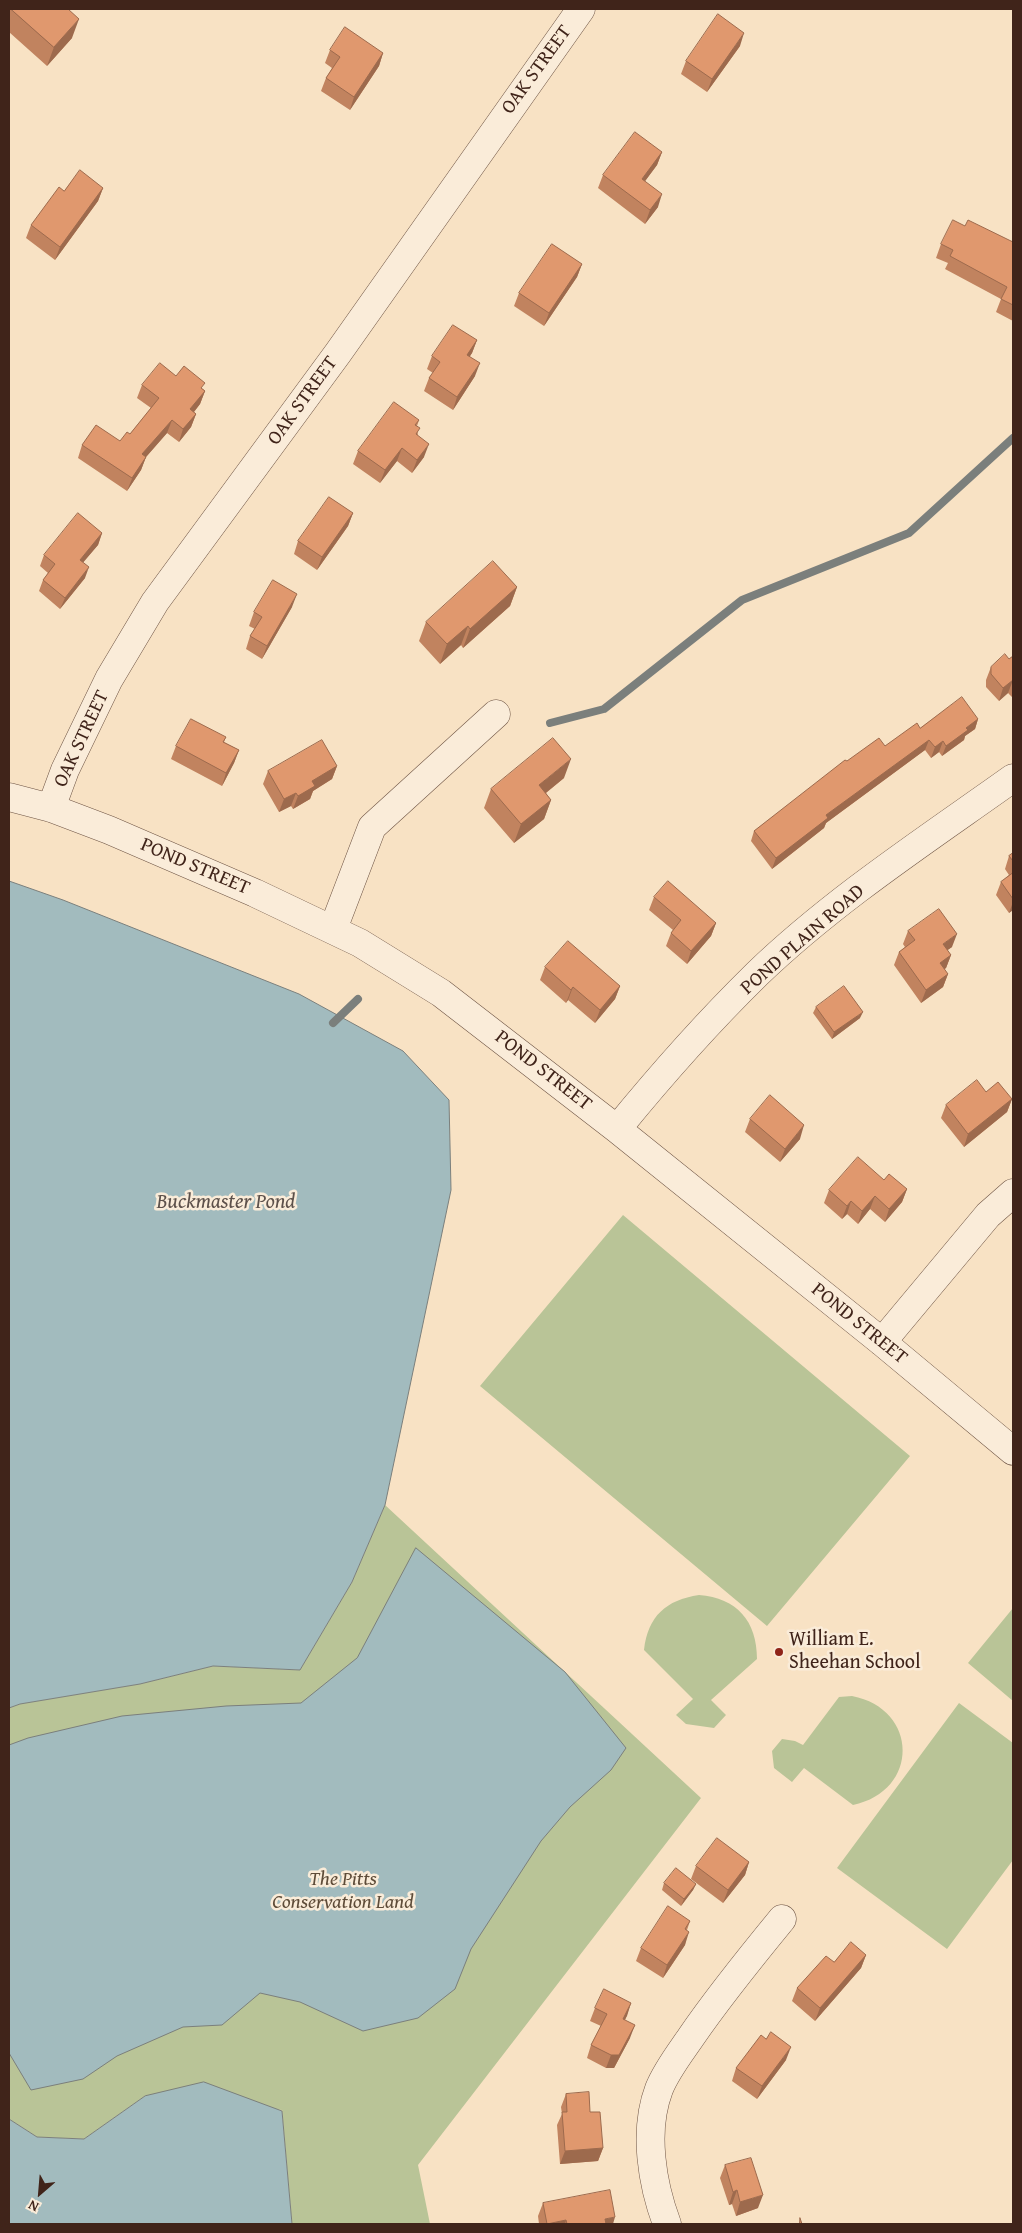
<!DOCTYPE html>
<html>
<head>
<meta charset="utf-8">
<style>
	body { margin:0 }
	#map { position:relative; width:1022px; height:2233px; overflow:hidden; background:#f8e2c4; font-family:"Gentium Book Plus",serif }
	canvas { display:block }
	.frame { position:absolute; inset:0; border:10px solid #40241a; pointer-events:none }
	.north { position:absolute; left:15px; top:2168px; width:50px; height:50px; -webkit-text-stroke:4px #faecd9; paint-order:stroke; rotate:207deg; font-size:14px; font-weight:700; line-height:20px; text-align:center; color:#40241a }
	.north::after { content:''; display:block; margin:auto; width:18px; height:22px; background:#40241a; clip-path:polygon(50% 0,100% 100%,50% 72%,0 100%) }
</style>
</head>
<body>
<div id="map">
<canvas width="1022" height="2233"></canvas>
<div class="frame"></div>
<div class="north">N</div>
</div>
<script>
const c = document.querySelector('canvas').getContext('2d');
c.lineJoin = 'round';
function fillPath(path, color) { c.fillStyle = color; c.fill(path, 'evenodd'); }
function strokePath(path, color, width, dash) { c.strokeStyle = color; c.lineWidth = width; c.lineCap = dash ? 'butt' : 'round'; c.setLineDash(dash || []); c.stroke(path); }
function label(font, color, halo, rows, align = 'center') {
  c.font = font + ' "Gentium Book Plus",serif'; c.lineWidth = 5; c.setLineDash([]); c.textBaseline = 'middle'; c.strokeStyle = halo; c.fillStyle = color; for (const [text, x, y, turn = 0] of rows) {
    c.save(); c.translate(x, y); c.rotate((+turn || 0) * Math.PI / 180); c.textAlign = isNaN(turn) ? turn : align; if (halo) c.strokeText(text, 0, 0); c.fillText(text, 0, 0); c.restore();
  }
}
fillPath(new Path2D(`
	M 623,1215 L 910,1456 L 767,1626 L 480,1386 Z
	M 385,1505 L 701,1798 L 418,2165 L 430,2224 L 292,2224 L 282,2110 L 145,2096 L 84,2139 L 37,2137 L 9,2119 L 9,1708 L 20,1704 L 140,1684 L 213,1666 L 300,1670 L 352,1582 Z
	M 699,1595 C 737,1598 757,1621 757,1659 L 711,1700 L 726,1715 L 714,1728 L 686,1724 L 676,1715 L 693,1699 L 644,1650 C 648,1616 666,1600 699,1595 Z
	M 1013,1608 L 1013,1701 L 968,1663 Z
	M 852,1696 C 919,1709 920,1791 853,1805 L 804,1768 L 792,1782 L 774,1768 L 772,1751 L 782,1739 L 795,1741 L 803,1745 L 839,1697 Z
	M 959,1703 L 1013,1743 L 1013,1860 L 947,1949 L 837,1868 Z`), '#b9c497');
const water = new Path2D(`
	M 9,881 L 63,900 L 299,994 L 403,1051 L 449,1100 L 451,1190 L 385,1505 L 352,1582 L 300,1670 L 213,1666 L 140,1684 L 20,1704 L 9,1708 Z
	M 416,1548 L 565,1672 L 626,1748 L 611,1770 L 570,1807 L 541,1841 L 471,1949 L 455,1989 L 418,2018 L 363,2031 L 300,2002 L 260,1993 L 222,2025 L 183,2027 L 117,2056 L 83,2079 L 31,2090 L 9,2053 L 9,1745 L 28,1738 L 122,1716 L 226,1706 L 301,1703 L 357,1658 Z
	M 204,2082 L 282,2111 L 292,2224 L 9,2224 L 9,2119 L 37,2137 L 84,2139 L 145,2096 Z`);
fillPath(water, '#a2bbbe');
strokePath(water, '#7b7f7c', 1);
strokePath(new Path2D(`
	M 550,723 L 604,709 L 742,600 L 909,533 L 1013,438
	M 333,1023 L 358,999`), '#7b7f7c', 8);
const minor = new Path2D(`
	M 9,797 L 51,808 L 109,830 L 255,893 L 360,943 L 441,993 L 617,1129 L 882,1342 L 1013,1451
	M 51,808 L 65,770 L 109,679 L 155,602 L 338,353 L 581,9
	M 333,929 L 372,827 L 496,714
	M 617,1129 C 661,1075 707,1023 757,974 C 834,900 926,840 1013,778
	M 882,1342 L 988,1215 L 1013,1193
	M 667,2224 C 652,2184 643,2131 659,2089 C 666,2071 680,2053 691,2037 C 719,1996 750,1958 782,1919`);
strokePath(minor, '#6e5444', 29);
strokePath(minor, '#faecd9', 28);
fillPath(new Path2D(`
	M 9,9 L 68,9 L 72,38 L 47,66 L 9,32 Z
	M 740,46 L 707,92 L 681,74 L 686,61 Z
	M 330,50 L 383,53 L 379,66 L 350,110 L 321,91 L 326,78 L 332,68 L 325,63 Z
	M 662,152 L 657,165 L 645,181 L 658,207 L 645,224 L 598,188 L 603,175 Z
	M 103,188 L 98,201 L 55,260 L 26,238 L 31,225 Z
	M 965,226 L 1013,242 L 1013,321 L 996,312 L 1001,299 L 945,269 L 948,263 L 936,258 L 941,244 Z
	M 582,264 L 577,277 L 544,326 L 514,306 L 519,293 Z
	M 477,340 L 472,353 L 470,356 L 475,376 L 453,410 L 424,391 L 429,378 L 433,373 L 427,369 L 432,356 Z
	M 176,376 L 203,389 L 205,391 L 200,404 L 194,412 L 196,414 L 191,427 L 179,442 L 167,433 L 146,457 L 141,470 L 127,491 L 78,458 L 82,445 L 120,441 L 130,434 L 151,408 L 137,398 L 142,385 Z
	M 419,420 L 417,426 L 418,436 L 424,457 L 412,473 L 397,461 L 380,483 L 353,464 L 358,451 Z
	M 353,513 L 348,526 L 317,570 L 294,554 L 298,541 Z
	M 102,533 L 98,545 L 83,562 L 85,578 L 60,609 L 39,591 L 43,580 L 48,573 L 40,566 L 44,555 Z
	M 517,587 L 510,606 L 463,648 L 461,645 L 440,664 L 419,641 L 426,622 Z
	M 292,607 L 262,659 L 246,649 L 250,636 L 255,629 L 249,626 L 254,612 Z
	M 1013,656 L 1013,698 L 1008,693 L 999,701 L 986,687 L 986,680 L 991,667 L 1009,659 Z
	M 978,719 L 975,729 L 965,736 L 964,740 L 942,756 L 939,752 L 931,758 L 925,750 L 826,823 L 824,828 L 772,869 L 751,841 L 754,831 L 847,761 L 885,746 L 920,728 Z
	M 226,737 L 224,742 L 239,750 L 234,763 L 222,786 L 171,759 L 176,746 Z
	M 337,766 L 332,779 L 313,791 L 310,799 L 293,809 L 291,806 L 279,812 L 263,784 L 268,771 Z
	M 564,778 L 546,793 L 551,800 L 544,819 L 514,843 L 484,808 L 491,789 Z
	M 1013,853 L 1013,910 L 1009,913 L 996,895 L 1001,882 L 1009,875 L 1005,869 L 1009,856 Z
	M 654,897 L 716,923 L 711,936 L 687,964 L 666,946 L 671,933 L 673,930 L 649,910 Z
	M 908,931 L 952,947 L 947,950 L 951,955 L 946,968 L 944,969 L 948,974 L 943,987 L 921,1003 L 894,965 L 899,952 L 905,947 L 903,944 Z
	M 545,967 L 620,986 L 615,999 L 595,1023 L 568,1000 L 566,1003 L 540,980 Z
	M 816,1007 L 860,1018 L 832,1039 L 813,1013 Z
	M 986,1092 L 1012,1099 L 1007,1112 L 964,1147 L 941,1118 L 946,1105 Z
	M 750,1119 L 800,1139 L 780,1162 L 745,1132 Z
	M 884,1180 L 907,1189 L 902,1202 L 885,1222 L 870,1209 L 858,1224 L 847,1214 L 842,1219 L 824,1203 L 829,1190 Z
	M 749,1862 L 745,1875 L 723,1903 L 691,1879 L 696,1866 Z
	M 664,1883 L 696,1884 L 693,1890 L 681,1906 L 662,1890 Z
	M 690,1921 L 687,1930 L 685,1945 L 663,1978 L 636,1961 L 641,1948 Z
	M 866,1955 L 861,1968 L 815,2021 L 792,2001 L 797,1988 L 834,1962 Z
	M 631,2003 L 625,2020 L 630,2038 L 614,2068 L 606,2068 L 587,2058 L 591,2045 L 601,2026 L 590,2021 L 595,2008 Z
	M 786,2060 L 757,2099 L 732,2081 L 736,2068 Z
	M 566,2094 L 590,2112 L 603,2148 L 598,2161 L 560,2164 L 557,2125 L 562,2114 L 561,2107 Z
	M 725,2165 L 758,2208 L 736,2216 L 732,2204 L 729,2205 L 720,2178 Z
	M 543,2203 L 613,2224 L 539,2224 L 538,2216 Z`), '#c1835f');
fillPath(new Path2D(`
	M 79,19 L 72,38 L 47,66 L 54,47 Z
	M 744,33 L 740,46 L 707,92 L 712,79 Z
	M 383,53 L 379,66 L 350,110 L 354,97 Z
	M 662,152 L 657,165 L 637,192 L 642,179 Z
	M 103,188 L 98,201 L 55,260 L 60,247 Z
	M 662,194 L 658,207 L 645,224 L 650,210 Z
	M 582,264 L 577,277 L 544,326 L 549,313 Z
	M 477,340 L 472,353 L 462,368 L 467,355 Z
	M 480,363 L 475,376 L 453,410 L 457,397 Z
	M 205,391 L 200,404 L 186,422 L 190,409 Z
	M 196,414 L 191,427 L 179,442 L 183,429 Z
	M 172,420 L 167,433 L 146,457 L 141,470 L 127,491 L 142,454 Z
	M 429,444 L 424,457 L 412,473 L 417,460 Z
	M 402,448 L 397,461 L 380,483 L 385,470 Z
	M 353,513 L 348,526 L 317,570 L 322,557 Z
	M 102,533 L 98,545 L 76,571 L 80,560 Z
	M 89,567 L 85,578 L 60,609 L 65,598 Z
	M 517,587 L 510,606 L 463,648 L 470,629 Z
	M 297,594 L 292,607 L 262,659 L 267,646 Z
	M 468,626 L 461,645 L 440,664 L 447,644 Z
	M 1013,680 L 1008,693 L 999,701 L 1003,688 Z
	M 978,719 L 975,729 L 965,736 L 964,740 L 942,756 L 946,746 L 966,728 Z
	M 929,740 L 925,750 L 826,823 L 824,828 L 772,869 L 776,858 L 826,815 Z
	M 943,741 L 939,752 L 931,758 L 935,747 Z
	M 239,750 L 234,763 L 222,786 L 226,773 Z
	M 571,759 L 564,778 L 532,804 L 539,785 Z
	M 337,766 L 332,779 L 313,791 L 310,799 L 293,809 L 298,796 L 312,781 Z
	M 296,793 L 291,806 L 279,812 L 284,799 Z
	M 551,800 L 544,819 L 514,843 L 521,824 Z
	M 1013,902 L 1013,910 L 1009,913 Z
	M 716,923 L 711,936 L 687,964 L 691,951 Z
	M 957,934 L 952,947 L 938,957 L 943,944 Z
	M 951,955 L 946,968 L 935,976 L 940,963 Z
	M 948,974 L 943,987 L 921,1003 L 926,990 Z
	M 620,986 L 615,999 L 595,1023 L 600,1010 Z
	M 573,987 L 568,1000 L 566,1003 L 571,990 Z
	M 863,1012 L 860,1018 L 832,1039 L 834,1032 Z
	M 1012,1099 L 1007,1112 L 964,1147 L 968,1134 Z
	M 804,1125 L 800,1139 L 780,1162 L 785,1149 Z
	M 907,1189 L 902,1202 L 885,1222 L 889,1209 Z
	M 875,1196 L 870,1209 L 858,1224 L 862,1211 Z
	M 851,1201 L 847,1214 L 842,1219 L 847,1206 Z
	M 749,1862 L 745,1875 L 723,1903 L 728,1890 Z
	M 696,1884 L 693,1890 L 681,1906 L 684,1899 Z
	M 689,1932 L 685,1945 L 663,1978 L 667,1965 Z
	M 866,1955 L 861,1968 L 815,2021 L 820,2008 Z
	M 631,2003 L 627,2016 L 618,2032 L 623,2019 Z
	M 635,2025 L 630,2038 L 614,2068 L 606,2068 L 611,2055 Z
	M 791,2047 L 786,2060 L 757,2099 L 762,2086 Z
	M 603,2148 L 598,2161 L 560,2164 L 565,2151 Z
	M 737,2190 L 732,2204 L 729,2205 L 733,2192 Z
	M 763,2195 L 758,2208 L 736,2216 L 740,2202 Z
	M 615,2217 L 613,2224 L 603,2224 L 605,2219 Z
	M 566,2220 L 565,2224 L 548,2224 Z`), '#9d6a4d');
const building = new Path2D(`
	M 11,9 L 68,9 L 79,19 L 54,47 Z
	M 718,14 L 744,33 L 712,79 L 686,61 Z
	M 345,27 L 383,53 L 354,97 L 326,78 L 340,57 L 330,50 Z
	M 635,132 L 662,152 L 642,179 L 662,194 L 650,210 L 603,175 Z
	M 80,170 L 103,188 L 60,247 L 31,225 L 59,187 L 64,191 Z
	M 953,220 L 965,226 L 968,220 L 1013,242 L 1013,305 L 1001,299 L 1007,287 L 950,256 L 953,250 L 941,244 Z
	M 552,244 L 582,264 L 549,313 L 519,293 Z
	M 453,325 L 477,340 L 467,355 L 480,363 L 457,397 L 429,378 L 440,362 L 432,356 Z
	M 160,363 L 176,376 L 184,366 L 205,383 L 201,388 L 205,391 L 190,409 L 196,414 L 183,429 L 172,420 L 142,454 L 146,457 L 132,478 L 82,445 L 96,425 L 120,441 L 127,432 L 130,434 L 159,398 L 142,385 Z
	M 394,402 L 419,420 L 415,425 L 420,428 L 416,434 L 429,444 L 417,460 L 402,448 L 385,470 L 358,451 Z
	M 329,497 L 353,513 L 322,557 L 298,541 Z
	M 78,513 L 102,533 L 80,560 L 89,567 L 65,598 L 43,580 L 55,564 L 44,555 Z
	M 493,561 L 517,587 L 470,629 L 468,626 L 447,644 L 426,622 Z
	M 273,580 L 297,594 L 267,646 L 250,636 L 262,617 L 254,612 Z
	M 1005,654 L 1009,659 L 1013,656 L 1013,680 L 1003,688 L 991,674 L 991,667 Z
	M 962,697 L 978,719 L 966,728 L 968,730 L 946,746 L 943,741 L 935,747 L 929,740 L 826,815 L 828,818 L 776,858 L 754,831 L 845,760 L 847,761 L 879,738 L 885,746 L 917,723 L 920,728 Z
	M 191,719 L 226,737 L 223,742 L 239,750 L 226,773 L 176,746 Z
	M 553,738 L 571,759 L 539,785 L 551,800 L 521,824 L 491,789 Z
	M 322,740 L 337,766 L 312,781 L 315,786 L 298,796 L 296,793 L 284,799 L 268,771 Z
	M 1013,853 L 1013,861 L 1009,856 Z
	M 1013,873 L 1013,899 L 1001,882 Z
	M 668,881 L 716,923 L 691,951 L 671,933 L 681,920 L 654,897 Z
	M 939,909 L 957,934 L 943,944 L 951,955 L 940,963 L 948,974 L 926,990 L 899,952 L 915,940 L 908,931 Z
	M 568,941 L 620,986 L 600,1010 L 573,987 L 571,990 L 545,967 Z
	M 844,986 L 863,1012 L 834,1032 L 816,1007 Z
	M 977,1080 L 986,1092 L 998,1082 L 1012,1099 L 968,1134 L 946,1105 Z
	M 770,1095 L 804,1125 L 785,1149 L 750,1119 Z
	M 858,1157 L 884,1180 L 889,1174 L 907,1189 L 889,1209 L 875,1196 L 862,1211 L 851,1201 L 847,1206 L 829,1190 Z
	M 717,1838 L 749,1862 L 728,1890 L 696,1866 Z
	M 676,1868 L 696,1884 L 684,1899 L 664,1883 Z
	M 668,1906 L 690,1921 L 685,1929 L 689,1932 L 667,1965 L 641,1948 Z
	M 851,1942 L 866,1955 L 820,2008 L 797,1988 L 826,1956 L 834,1962 Z
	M 604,1989 L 631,2003 L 623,2019 L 635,2025 L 619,2055 L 611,2055 L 591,2045 L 607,2014 L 595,2008 Z
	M 771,2032 L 791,2047 L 762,2086 L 736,2068 L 761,2035 L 766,2039 Z
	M 589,2092 L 590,2112 L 600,2112 L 603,2148 L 565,2151 L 562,2112 L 567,2112 L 566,2094 Z
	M 751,2158 L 763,2195 L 740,2202 L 737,2190 L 733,2192 L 725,2165 Z
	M 610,2190 L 615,2217 L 605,2219 L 606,2224 L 567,2224 L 566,2220 L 547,2224 L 543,2203 Z
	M 800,2218 L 802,2224 L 800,2224 Z`);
fillPath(building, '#e0986e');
strokePath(building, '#9d6a4d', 1);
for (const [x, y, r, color] of [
	[779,1652,5,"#8f2418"]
]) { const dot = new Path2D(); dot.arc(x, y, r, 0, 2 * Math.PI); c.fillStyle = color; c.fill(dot); strokePath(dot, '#faecd9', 2); }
label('20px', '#40241a', '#faecd9', [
	["OAK STREET",537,70,-54],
	["OAK STREET",303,401,-54],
	["OAK STREET",82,739,-65],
	["POND STREET",195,867,23],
	["POND PLAIN ROAD",803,940,-41],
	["POND STREET",543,1071,38],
	["POND STREET",859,1324,39]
]);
label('20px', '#40241a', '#faecd9', [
	["William E.",789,1640],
	["Sheehan School",789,1663]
], 'left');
label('italic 20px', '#5e4c39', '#faecd9', [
	["The Pitts",343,1880],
	["Conservation Land",343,1903]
]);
label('italic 21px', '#5d514b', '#faecd9', [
	["Buckmaster Pond",226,1203]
]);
</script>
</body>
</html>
